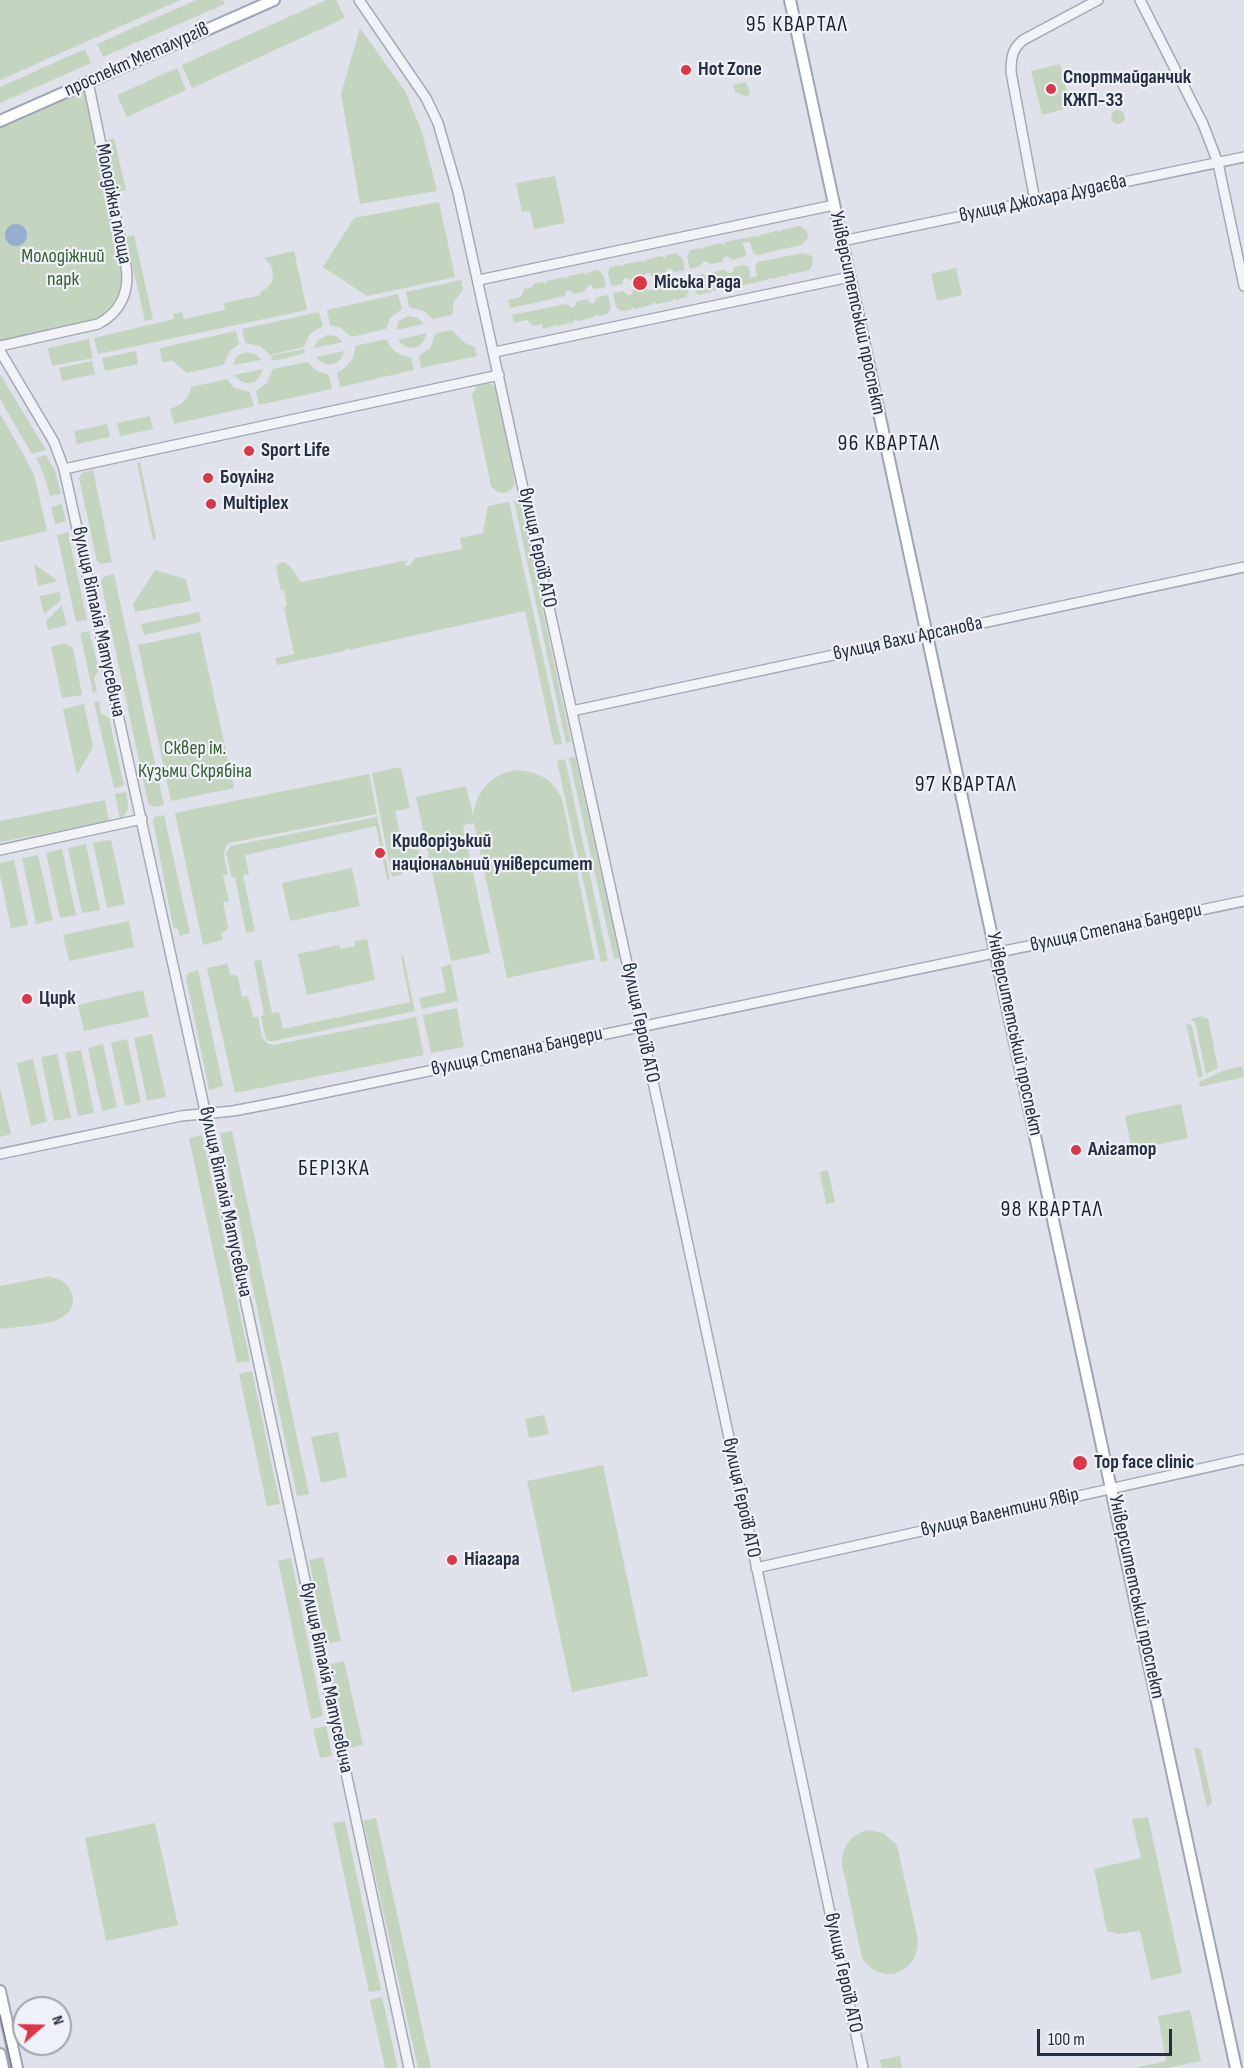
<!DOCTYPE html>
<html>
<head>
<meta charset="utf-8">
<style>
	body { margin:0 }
	#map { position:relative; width:1244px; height:2068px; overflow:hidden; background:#dfe2ea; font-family:"Sofia Sans Condensed",sans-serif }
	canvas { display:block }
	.north { position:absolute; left:12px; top:1996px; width:60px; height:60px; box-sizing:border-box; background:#eef1f7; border:2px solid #9ea3af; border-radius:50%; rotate:70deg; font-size:16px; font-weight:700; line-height:24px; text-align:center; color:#262f42 }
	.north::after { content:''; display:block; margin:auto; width:21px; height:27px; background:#dc3647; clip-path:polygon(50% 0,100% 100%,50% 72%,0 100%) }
	.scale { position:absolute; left:1037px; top:2029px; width:135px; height:27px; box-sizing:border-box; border:3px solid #262f42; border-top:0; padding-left:8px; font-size:18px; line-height:21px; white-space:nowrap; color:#262f42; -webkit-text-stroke:4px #eef1f7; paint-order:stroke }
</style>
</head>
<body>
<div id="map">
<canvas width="1244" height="2068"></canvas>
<div class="north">N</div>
<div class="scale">100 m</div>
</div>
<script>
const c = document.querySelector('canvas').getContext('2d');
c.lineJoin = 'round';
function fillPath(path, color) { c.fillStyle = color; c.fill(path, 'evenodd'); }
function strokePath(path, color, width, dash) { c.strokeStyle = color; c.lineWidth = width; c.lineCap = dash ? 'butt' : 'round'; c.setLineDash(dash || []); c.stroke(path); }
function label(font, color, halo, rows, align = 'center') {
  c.font = font + ' "Sofia Sans Condensed",sans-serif'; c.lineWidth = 4.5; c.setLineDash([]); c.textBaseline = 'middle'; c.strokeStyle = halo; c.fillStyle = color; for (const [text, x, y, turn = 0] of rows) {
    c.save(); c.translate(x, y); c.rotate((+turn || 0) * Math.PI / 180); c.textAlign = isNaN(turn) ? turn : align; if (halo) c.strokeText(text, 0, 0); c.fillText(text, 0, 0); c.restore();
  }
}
fillPath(new Path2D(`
	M 0,0 L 180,0 L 0,80 Z
	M 196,0 L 223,0 L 225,4 L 103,57 L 97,44 Z
	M 326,0 L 336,0 L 345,18 L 192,88 L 182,65 Z
	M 360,28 L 405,91 L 422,132 L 437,191 L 360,204 L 341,94 Z
	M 85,49 L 91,63 L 0,103 L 0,87 Z
	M 1060,64 L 1071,107 L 1042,115 L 1031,71 Z
	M 177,68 L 186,90 L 127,117 L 117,95 Z
	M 88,82 L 128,276 L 111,316 L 0,346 L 0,121 Z
	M 746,82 L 750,95 L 745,96 L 735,92 L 733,85 Z
	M1111 117a7 7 0 1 1 14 0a7 7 0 1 1-14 0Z
	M 114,138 L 126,190 L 115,193 L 104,141 Z
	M 555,176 L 565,223 L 534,229 L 530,211 L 522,212 L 516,183 Z
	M 439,202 L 455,277 L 367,296 L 323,267 L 354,218 Z
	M 800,226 L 807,231 L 808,238 L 801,245 L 757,255 L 753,253 L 750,242 L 742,243 L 747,254 L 744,257 L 732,260 L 727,256 L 723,258 L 723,262 L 711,264 L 706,261 L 702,263 L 701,266 L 690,269 L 687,256 L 690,250 L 700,248 L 703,249 L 704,247 L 721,243 L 724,245 L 725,242 L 756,236 L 759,237 L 760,235 L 777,231 L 780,232 L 781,230 Z
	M 134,235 L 153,319 L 145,321 L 126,237 Z
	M 294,251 L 307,310 L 98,354 L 94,338 L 174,319 L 173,314 L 182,312 L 184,319 L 225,310 L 224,303 L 261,295 L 260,292 C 276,285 277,269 264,258 Z
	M 677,253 L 678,256 L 682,257 L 685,270 L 674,272 L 672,269 L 667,269 L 664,275 L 653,277 L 649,273 L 646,273 L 643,279 L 632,282 L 627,278 L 623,279 L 622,284 L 611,286 L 608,274 L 610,267 L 620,265 L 623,267 L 624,264 L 641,261 L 644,262 L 645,260 L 662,256 L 665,258 L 667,255 Z
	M 803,253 L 812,256 L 813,263 L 810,270 L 792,274 L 789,273 L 788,275 L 771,279 L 768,278 L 767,280 L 736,287 L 733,285 L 732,287 L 715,291 L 712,290 L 711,292 L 699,295 L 694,290 L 691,277 L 703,274 L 708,278 L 711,277 L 713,272 L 724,270 L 729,273 L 733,272 L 734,267 L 745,265 L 749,267 L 750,278 L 757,276 L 755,265 L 758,262 Z
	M 956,268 L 962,295 L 937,301 L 931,274 Z
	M 598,270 L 603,275 L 606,287 L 595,289 L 590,285 L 587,287 L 585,291 L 574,294 L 569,290 L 566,291 L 565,296 L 510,308 L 508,300 L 521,297 L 524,289 L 533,287 L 533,284 L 543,282 L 545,284 L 547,281 L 564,277 L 566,279 L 568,276 L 584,273 L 587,275 L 588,272 Z
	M 686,278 L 689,291 L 686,297 L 677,300 L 674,298 L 673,301 L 656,304 L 653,302 L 652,305 L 635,309 L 632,307 L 631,310 L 621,311 L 616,307 L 613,293 L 623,291 L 628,295 L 632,294 L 633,289 L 644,287 L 650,291 L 653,289 L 654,285 L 665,282 L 671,286 L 675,283 L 675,280 Z
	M 461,280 L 463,290 L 454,301 L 452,315 L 433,319 L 424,311 L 409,307 L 406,292 Z
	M 398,294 L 402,309 L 390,318 L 386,329 L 351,337 L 341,328 L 330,325 L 327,310 Z
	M 608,295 L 611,308 L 607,314 L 599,316 L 596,315 L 594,317 L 578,321 L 575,319 L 574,322 L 557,326 L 555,324 L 553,326 L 543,329 L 542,324 L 533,326 L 527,320 L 514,323 L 512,315 L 566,304 L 572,308 L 575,306 L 576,302 L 587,299 L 590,303 L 594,303 L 597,297 Z
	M 319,312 L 323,326 L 310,334 L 304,347 L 270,355 L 260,346 L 245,343 L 242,329 Z
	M 408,316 L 418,318 L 424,324 L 396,330 L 399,321 Z
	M 452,330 L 465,343 L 475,347 L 477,356 L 421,368 L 419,356 L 430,348 L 436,333 Z
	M 236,331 L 239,344 L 230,351 L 223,365 L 187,373 L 173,361 L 162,362 L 160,348 Z
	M 427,333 C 423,349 408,353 398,340 Z
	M 327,335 L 336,336 L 343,342 L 314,348 L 318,340 Z
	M 89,339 L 93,358 L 52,366 L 48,348 Z
	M 381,340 L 387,340 C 391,351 400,356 411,357 L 414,370 L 340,387 L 337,373 C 347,367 356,358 355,346 Z
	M 304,349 L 305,353 L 278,360 L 272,360 L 271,356 Z
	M 136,351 L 138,364 L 105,371 L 102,358 Z
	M 344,351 C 341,366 326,369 316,357 Z
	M 246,352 L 255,354 L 261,360 L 233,365 L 237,356 Z
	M 92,361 L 95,374 L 62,381 L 59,368 Z
	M 307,362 L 317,371 L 329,375 L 332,389 L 259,405 L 256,391 L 266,384 L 273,369 Z
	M 263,369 C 259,385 245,388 234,375 Z
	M 0,374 L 46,450 L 32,454 L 0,399 Z
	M 227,379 L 234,388 L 250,392 L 254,406 L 174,424 L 170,409 C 181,405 189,400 191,387 Z
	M 482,383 L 492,384 L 498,393 L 515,484 C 510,495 498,496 491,486 L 472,395 L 477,386 Z
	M 0,414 L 25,457 L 35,478 L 47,531 L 0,542 Z
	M 150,416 L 153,429 L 120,436 L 117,423 Z
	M 107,424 L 110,437 L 77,444 L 74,431 Z
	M 46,455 L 55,471 L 61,494 L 50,496 L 44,475 L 36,458 Z
	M 140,462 L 156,539 L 153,540 L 137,463 Z
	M 93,470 L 112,562 L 102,564 L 97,561 L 79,478 L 82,473 Z
	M 519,500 L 571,742 L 566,743 L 514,501 Z
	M 509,502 L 562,744 L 554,745 L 525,611 L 348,650 L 349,647 L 344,651 L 277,665 L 275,658 L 294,654 L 284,607 L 287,606 L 284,590 L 281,591 L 276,566 L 283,562 L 289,565 L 301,582 L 408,560 L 404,566 L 410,565 L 415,558 L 462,549 L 460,538 L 483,533 L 488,506 Z
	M 62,504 L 66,521 L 55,524 L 51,507 Z
	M 68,532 L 87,620 L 76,622 L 57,535 Z
	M 34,564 L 58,581 L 38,586 Z
	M 155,570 L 186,579 L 191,601 L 135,612 L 133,604 Z
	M 114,574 L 164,805 L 154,807 L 148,803 L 101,582 L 103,577 Z
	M 60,592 L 61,600 L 44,614 L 40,596 Z
	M 62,605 L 67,625 L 48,630 L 46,621 Z
	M 199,612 L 201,622 L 144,635 L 141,624 Z
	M 89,631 L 99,670 L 94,678 L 97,692 L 93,693 L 80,633 Z
	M 200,632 L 234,788 L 171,801 L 138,645 Z
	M 65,643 L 73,648 L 82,695 L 62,698 L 51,647 Z
	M 99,701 L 101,713 L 109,718 L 124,786 L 114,788 L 94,702 Z
	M 84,704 L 93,747 L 77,775 L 63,709 Z
	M 575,757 L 620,958 L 614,959 L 569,758 Z
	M 565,759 L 608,960 L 601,962 L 557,761 Z
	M 401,767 L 410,808 L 395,811 L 402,843 L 417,840 L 422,863 L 402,868 L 403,874 L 392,877 L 372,773 Z
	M 517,770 C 539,772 553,779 562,799 L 595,959 L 507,978 L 474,823 L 463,825 L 490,953 L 451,961 L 416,797 L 466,786 L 473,816 C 476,791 491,774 517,770 Z
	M 369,774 L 377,814 L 229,843 C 220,852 226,862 228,874 L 223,875 L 229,901 L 223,902 L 228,927 L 226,931 L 221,933 L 223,940 L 203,945 L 175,813 Z
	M 126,792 C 128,802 131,813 120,818 L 115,794 Z
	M 105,800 L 109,821 L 0,842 L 0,821 Z
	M 164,815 L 190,933 L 180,936 L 178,929 L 173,927 L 153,821 L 155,817 Z
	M 377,817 L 390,879 L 387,880 L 376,826 L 245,855 L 249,874 L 243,875 L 255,931 L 246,933 L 235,877 L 232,878 L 226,853 L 231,846 Z
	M 111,840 L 125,904 L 107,908 L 93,843 Z
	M 86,844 L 100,910 L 82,913 L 68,848 Z
	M 62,849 L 76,915 L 60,918 L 46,853 Z
	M 38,855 L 53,920 L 36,924 L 22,858 Z
	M 14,860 L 28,925 L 11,928 L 0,875 L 0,863 Z
	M 352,868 L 360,906 L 290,921 L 282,883 Z
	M 129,921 L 134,947 L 69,961 L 63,935 Z
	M 367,939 L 375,980 L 307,995 L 298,954 L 339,945 L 341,949 L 355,946 L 355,941 Z
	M 403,955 L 415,1011 L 273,1041 L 268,1041 L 265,1036 L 261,1016 L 264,1015 L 254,961 L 261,960 L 272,1013 L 279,1012 L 283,1029 L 410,1002 L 401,956 Z
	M 227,964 L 230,975 L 234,974 L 238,977 L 242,997 L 248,996 L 253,1017 L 258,1017 L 262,1037 L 267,1043 L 273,1045 L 416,1017 L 424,1055 L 235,1093 L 207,968 Z
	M 451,964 L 458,1001 L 422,1009 L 419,998 L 446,992 L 441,967 Z
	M 198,970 L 223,1086 L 209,1090 L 186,978 L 188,973 Z
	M 143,990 L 149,1017 L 84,1031 L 78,1005 Z
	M 457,1008 L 464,1047 L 431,1053 L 423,1015 Z
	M 1204,1016 L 1205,1019 L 1208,1018 L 1218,1068 L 1206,1074 L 1195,1022 L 1190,1019 Z
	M 1186,1023 L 1192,1026 L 1203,1076 L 1198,1078 Z
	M 152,1034 L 166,1097 L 147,1101 L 134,1038 Z
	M 127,1039 L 141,1102 L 125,1106 L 111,1043 Z
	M 103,1044 L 117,1107 L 102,1111 L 88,1048 Z
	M 81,1050 L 94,1113 L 78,1116 L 65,1053 Z
	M 57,1054 L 71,1118 L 54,1121 L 41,1057 Z
	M 33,1059 L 47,1122 L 31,1126 L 17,1063 Z
	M 1242,1066 L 1244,1077 L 1200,1087 L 1199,1082 L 1222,1071 Z
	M 0,1088 L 11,1134 L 0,1137 Z
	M 1181,1104 L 1188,1138 L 1132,1150 L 1125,1116 Z
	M 232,1131 L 309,1494 L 297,1496 L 220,1133 Z
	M 202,1135 L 250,1361 L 237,1363 L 189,1138 Z
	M 828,1170 L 835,1202 L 826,1204 L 820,1172 Z
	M 47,1277 C 71,1277 84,1306 61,1318 C 49,1325 15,1327 0,1329 L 0,1286 Z
	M 252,1371 L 280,1504 L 267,1506 L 239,1374 Z
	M 544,1415 L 549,1434 L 529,1438 L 525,1419 Z
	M 338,1432 L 347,1477 L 321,1483 L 311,1437 Z
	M 603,1465 L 648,1676 L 572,1692 L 527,1481 Z
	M 323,1557 L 341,1641 L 326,1644 L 309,1560 Z
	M 291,1558 L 323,1716 L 311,1719 L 278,1561 Z
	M 344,1661 L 363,1745 L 349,1748 L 330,1664 Z
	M 326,1726 L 332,1756 L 320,1758 L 313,1729 Z
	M 1194,1748 L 1198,1748 L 1201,1750 L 1212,1803 L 1207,1807 Z
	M 1148,1817 L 1182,1973 L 1151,1980 L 1140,1931 L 1119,1934 L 1107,1931 L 1094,1869 L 1141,1858 L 1132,1819 Z
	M 376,1818 L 431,2068 L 418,2068 L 363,1821 Z
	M 345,1821 L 381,1990 L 369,1992 L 333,1823 Z
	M 155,1823 L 178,1925 L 106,1941 L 85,1838 Z
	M 869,1830 L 883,1833 L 897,1845 L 917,1935 C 923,1971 883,1989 862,1958 L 842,1864 C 842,1846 851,1834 869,1830 Z
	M 382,1997 L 398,2068 L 385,2068 L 370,2000 Z
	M 1190,2010 L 1201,2061 L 1167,2068 L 1135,2068 L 1166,2061 L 1158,2016 Z
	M 900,2056 L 902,2068 L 882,2068 L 880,2060 Z`), '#c3d4bf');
fillPath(new Path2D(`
	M5 235a11 11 0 1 1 22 0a11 11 0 1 1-22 0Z`), '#96aecd');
const minor = new Path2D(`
	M 359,0 L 426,98 L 438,123 L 458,192 L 664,1132 L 863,2068
	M 1140,0 L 1203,124 L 1218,163 L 1244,286
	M 1035,201 L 1011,72 C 1011,58 1012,49 1023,40 L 1098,0
	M 842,241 L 1244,157
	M 479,280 L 834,205
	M 0,346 L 98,324 C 121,312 130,291 126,266 L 88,82
	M 0,351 L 54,442 L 64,469 L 202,1097 L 409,2068
	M 495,352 L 850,277
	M 64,469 L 499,375
	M 572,711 L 1244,567
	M 0,850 L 142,819
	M 0,1154 L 181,1116 L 233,1111 L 280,1102 L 1244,901
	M 756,1568 L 1244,1459`);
const major = new Path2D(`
	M 790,0 L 1236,2068
	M 0,121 L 274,0
	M 0,1991 L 17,2068
	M 0,2054 L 3,2068`);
strokePath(minor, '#a4a9b4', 12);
strokePath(major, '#9da6b7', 14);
strokePath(minor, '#f2f3f7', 9);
strokePath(major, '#fff', 10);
strokePath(new Path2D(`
	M 0,2015 L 12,2068`), '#768095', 1.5);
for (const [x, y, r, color] of [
	[686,70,6,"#dc3647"],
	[1051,89,6,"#dc3647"],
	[640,283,8,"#dc3647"],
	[249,451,6,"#dc3647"],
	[208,478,6,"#dc3647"],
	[211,504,6,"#dc3647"],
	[380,853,6,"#dc3647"],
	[27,999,6,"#dc3647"],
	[1076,1150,6,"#dc3647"],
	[1080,1463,8,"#dc3647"],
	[452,1560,6,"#dc3647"]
]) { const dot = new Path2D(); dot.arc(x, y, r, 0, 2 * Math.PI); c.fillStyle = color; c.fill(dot); strokePath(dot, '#eef1f7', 2); }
label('20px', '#262f42', '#eef1f7', [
	["проспект Металургів",137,60,-24],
	["вулиця Джохара Дудаєва",1043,199,-12],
	["Молодіжна площа",113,204,79],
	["Університетський проспект",857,313,78],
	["вулиця Героїв АТО",537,548,78],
	["вулиця Віталія Матусевича",98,622,78],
	["вулиця Вахи Арсанова",908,639,-12],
	["вулиця Степана Бандери",1116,928,-12],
	["вулиця Героїв АТО",640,1023,78],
	["Університетський проспект",1014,1034,78],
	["вулиця Степана Бандери",517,1052,-12],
	["вулиця Віталія Матусевича",225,1202,78],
	["вулиця Героїв АТО",741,1498,78],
	["вулиця Валентини Явір",1000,1513,-13],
	["Університетський проспект",1136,1597,78],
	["вулиця Віталія Матусевича",326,1678,78],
	["вулиця Героїв АТО",843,1973,78]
]);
label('bold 20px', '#262f42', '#eef1f7', [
	["Hot Zone",698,70],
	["Спортмайданчик",1063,78],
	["КЖП-33",1063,101],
	["Міська Рада",654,283],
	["Sport Life",261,451],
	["Боулінг",220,478],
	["Multiplex",223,504],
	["Криворізький",392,842],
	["національний університет",392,865],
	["Цирк",39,999],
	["Алігатор",1088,1150],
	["Top face clinic",1094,1463],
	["Ніагара",464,1560]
], 'left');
label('20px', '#385f32', '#eef1f7', [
	["Молодіжний",63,257],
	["парк",63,280],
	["Сквер ім.",195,749],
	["Кузьми Скрябіна",195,772]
]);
c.letterSpacing = '1.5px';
label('22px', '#182033', '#eef1f7', [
	["95 КВАРТАЛ",797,25],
	["96 КВАРТАЛ",889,444],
	["97 КВАРТАЛ",966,785],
	["БЕРІЗКА",334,1169],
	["98 КВАРТАЛ",1052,1210]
]);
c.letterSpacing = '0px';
</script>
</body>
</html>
